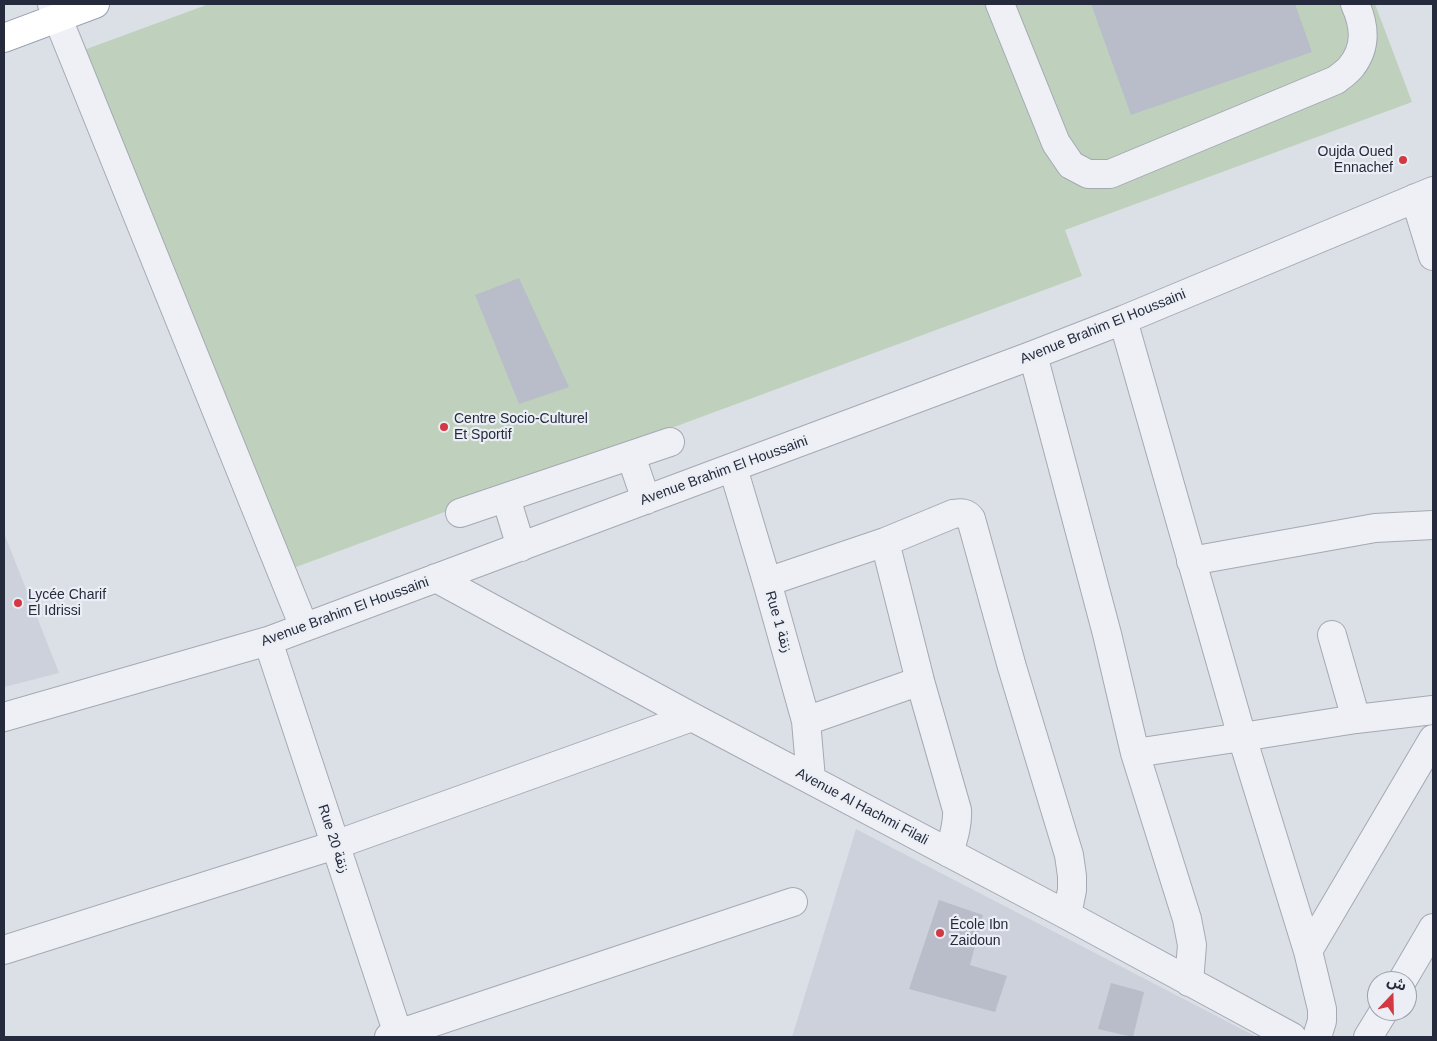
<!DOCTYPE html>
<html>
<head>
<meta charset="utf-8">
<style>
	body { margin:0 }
	#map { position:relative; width:1437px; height:1041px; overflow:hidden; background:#dbdfe6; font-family:Helvetica,"Noto Sans Arabic",sans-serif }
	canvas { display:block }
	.frame { position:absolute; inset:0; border:5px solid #252b3d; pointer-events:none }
	.north { position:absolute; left:1367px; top:971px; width:50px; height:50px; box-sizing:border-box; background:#ebeef4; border:1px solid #9ca0ab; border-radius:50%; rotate:21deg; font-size:14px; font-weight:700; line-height:20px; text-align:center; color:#252b3d }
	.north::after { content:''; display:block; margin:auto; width:18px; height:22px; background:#d33942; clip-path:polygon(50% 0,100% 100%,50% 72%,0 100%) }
</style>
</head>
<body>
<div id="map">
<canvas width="1437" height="1041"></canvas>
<div class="frame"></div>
<div class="north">ش</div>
</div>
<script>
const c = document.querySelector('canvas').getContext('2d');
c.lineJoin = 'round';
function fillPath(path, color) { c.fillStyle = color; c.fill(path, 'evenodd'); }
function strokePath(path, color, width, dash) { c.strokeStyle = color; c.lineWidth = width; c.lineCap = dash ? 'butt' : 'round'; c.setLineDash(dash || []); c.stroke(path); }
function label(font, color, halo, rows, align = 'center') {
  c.font = font + ' Helvetica,"Noto Sans Arabic",sans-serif'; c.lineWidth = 4.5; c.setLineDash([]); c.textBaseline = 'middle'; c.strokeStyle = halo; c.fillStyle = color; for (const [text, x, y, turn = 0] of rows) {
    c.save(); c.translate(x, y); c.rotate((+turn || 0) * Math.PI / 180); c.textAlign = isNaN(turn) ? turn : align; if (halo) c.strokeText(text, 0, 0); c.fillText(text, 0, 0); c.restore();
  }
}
fillPath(new Path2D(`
	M 4,533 L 59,673 L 4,687 Z
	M 856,829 L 1257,1037 L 792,1037 Z`), '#cdd1dc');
fillPath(new Path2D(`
	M 209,4 L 1375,4 L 1412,102 L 1065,230 L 1082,276 L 269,577 L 73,54 Z`), '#bfd1bc');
fillPath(new Path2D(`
	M 1091,4 L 1295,4 L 1312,52 L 1131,115 Z
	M 519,278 L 569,387 L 519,404 L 475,295 Z
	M 939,900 L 983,915 L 970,965 L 1007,976 L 995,1012 L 909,989 Z
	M 1111,983 L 1144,992 L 1133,1037 L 1098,1029 Z`), '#b8bdc9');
const minor = new Path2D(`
	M 52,4 L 304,627
	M 1000,4 L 1056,143 L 1071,165 L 1088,174 L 1110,174 L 1336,80 C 1341,76 1347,72 1351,67 C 1367,47 1365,26 1355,4
	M 1415,198 L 1433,256
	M 1123,320 L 1242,737 L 1308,951 L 1322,1009 L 1322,1021 L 1317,1037
	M 1033,355 L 1107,634 L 1135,753 L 1187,919 L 1192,945 L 1189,982
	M 631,456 L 646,500
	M 733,468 L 767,582 L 806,721 L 811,779
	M 506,498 L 521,547
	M 460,513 L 670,442
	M 885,542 L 920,681 L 957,810 C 958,825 953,839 949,853
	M 1191,561 L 1375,528 L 1433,525
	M 436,578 L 692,717 L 1067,915 L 1292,1037
	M 767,582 L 885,542 L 953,514 C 961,513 966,512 971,519 L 1012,667 L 1069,855 L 1072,876 L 1072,890 L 1067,915
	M 1332,635 L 1356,719
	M 268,641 L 399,1037
	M 4,717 L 268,641 L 1033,355 L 1123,320 L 1433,191
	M 806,721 L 920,681
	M 1135,753 L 1242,737 L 1356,719 L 1433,710
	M 4,950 L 335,845 L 692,717
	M 1308,951 L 1433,739
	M 1402,981 L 1433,928
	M 389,1037 L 793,902
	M 1368,1037 L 1384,1011`);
const major = new Path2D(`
	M 4,38 L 95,4`);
strokePath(minor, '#a4a9b3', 30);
strokePath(major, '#9aa2b3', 30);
strokePath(minor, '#eef0f5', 28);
strokePath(major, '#fff', 28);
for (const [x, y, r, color] of [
	[1403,160,5,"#d33942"],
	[444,427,5,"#d33942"],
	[18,603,5,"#d33942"],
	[940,933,5,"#d33942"]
]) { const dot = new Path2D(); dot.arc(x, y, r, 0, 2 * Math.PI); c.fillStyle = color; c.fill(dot); strokePath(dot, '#ebeef4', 2); }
label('14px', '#252b3d', '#ebeef4', [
	["Oujda Oued",1393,152,"right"],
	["Ennachef",1393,168,"right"],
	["Centre Socio-Culturel",454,419],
	["Et Sportif",454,435],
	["Lycée Charif",28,595],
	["El Idrissi",28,611],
	["École Ibn",950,925],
	["Zaidoun",950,941]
], 'left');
label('14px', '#252b3d', '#ebeef4', [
	["Avenue Brahim El Houssaini",1103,327,-22],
	["Avenue Brahim El Houssaini",724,471,-20],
	["Avenue Brahim El Houssaini",345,612,-20],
	["Rue 1 زنقة",778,622,74],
	["Avenue Al Hachmi Filali",862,807,28],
	["Rue 20 زنقة",333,839,72]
]);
</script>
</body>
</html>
